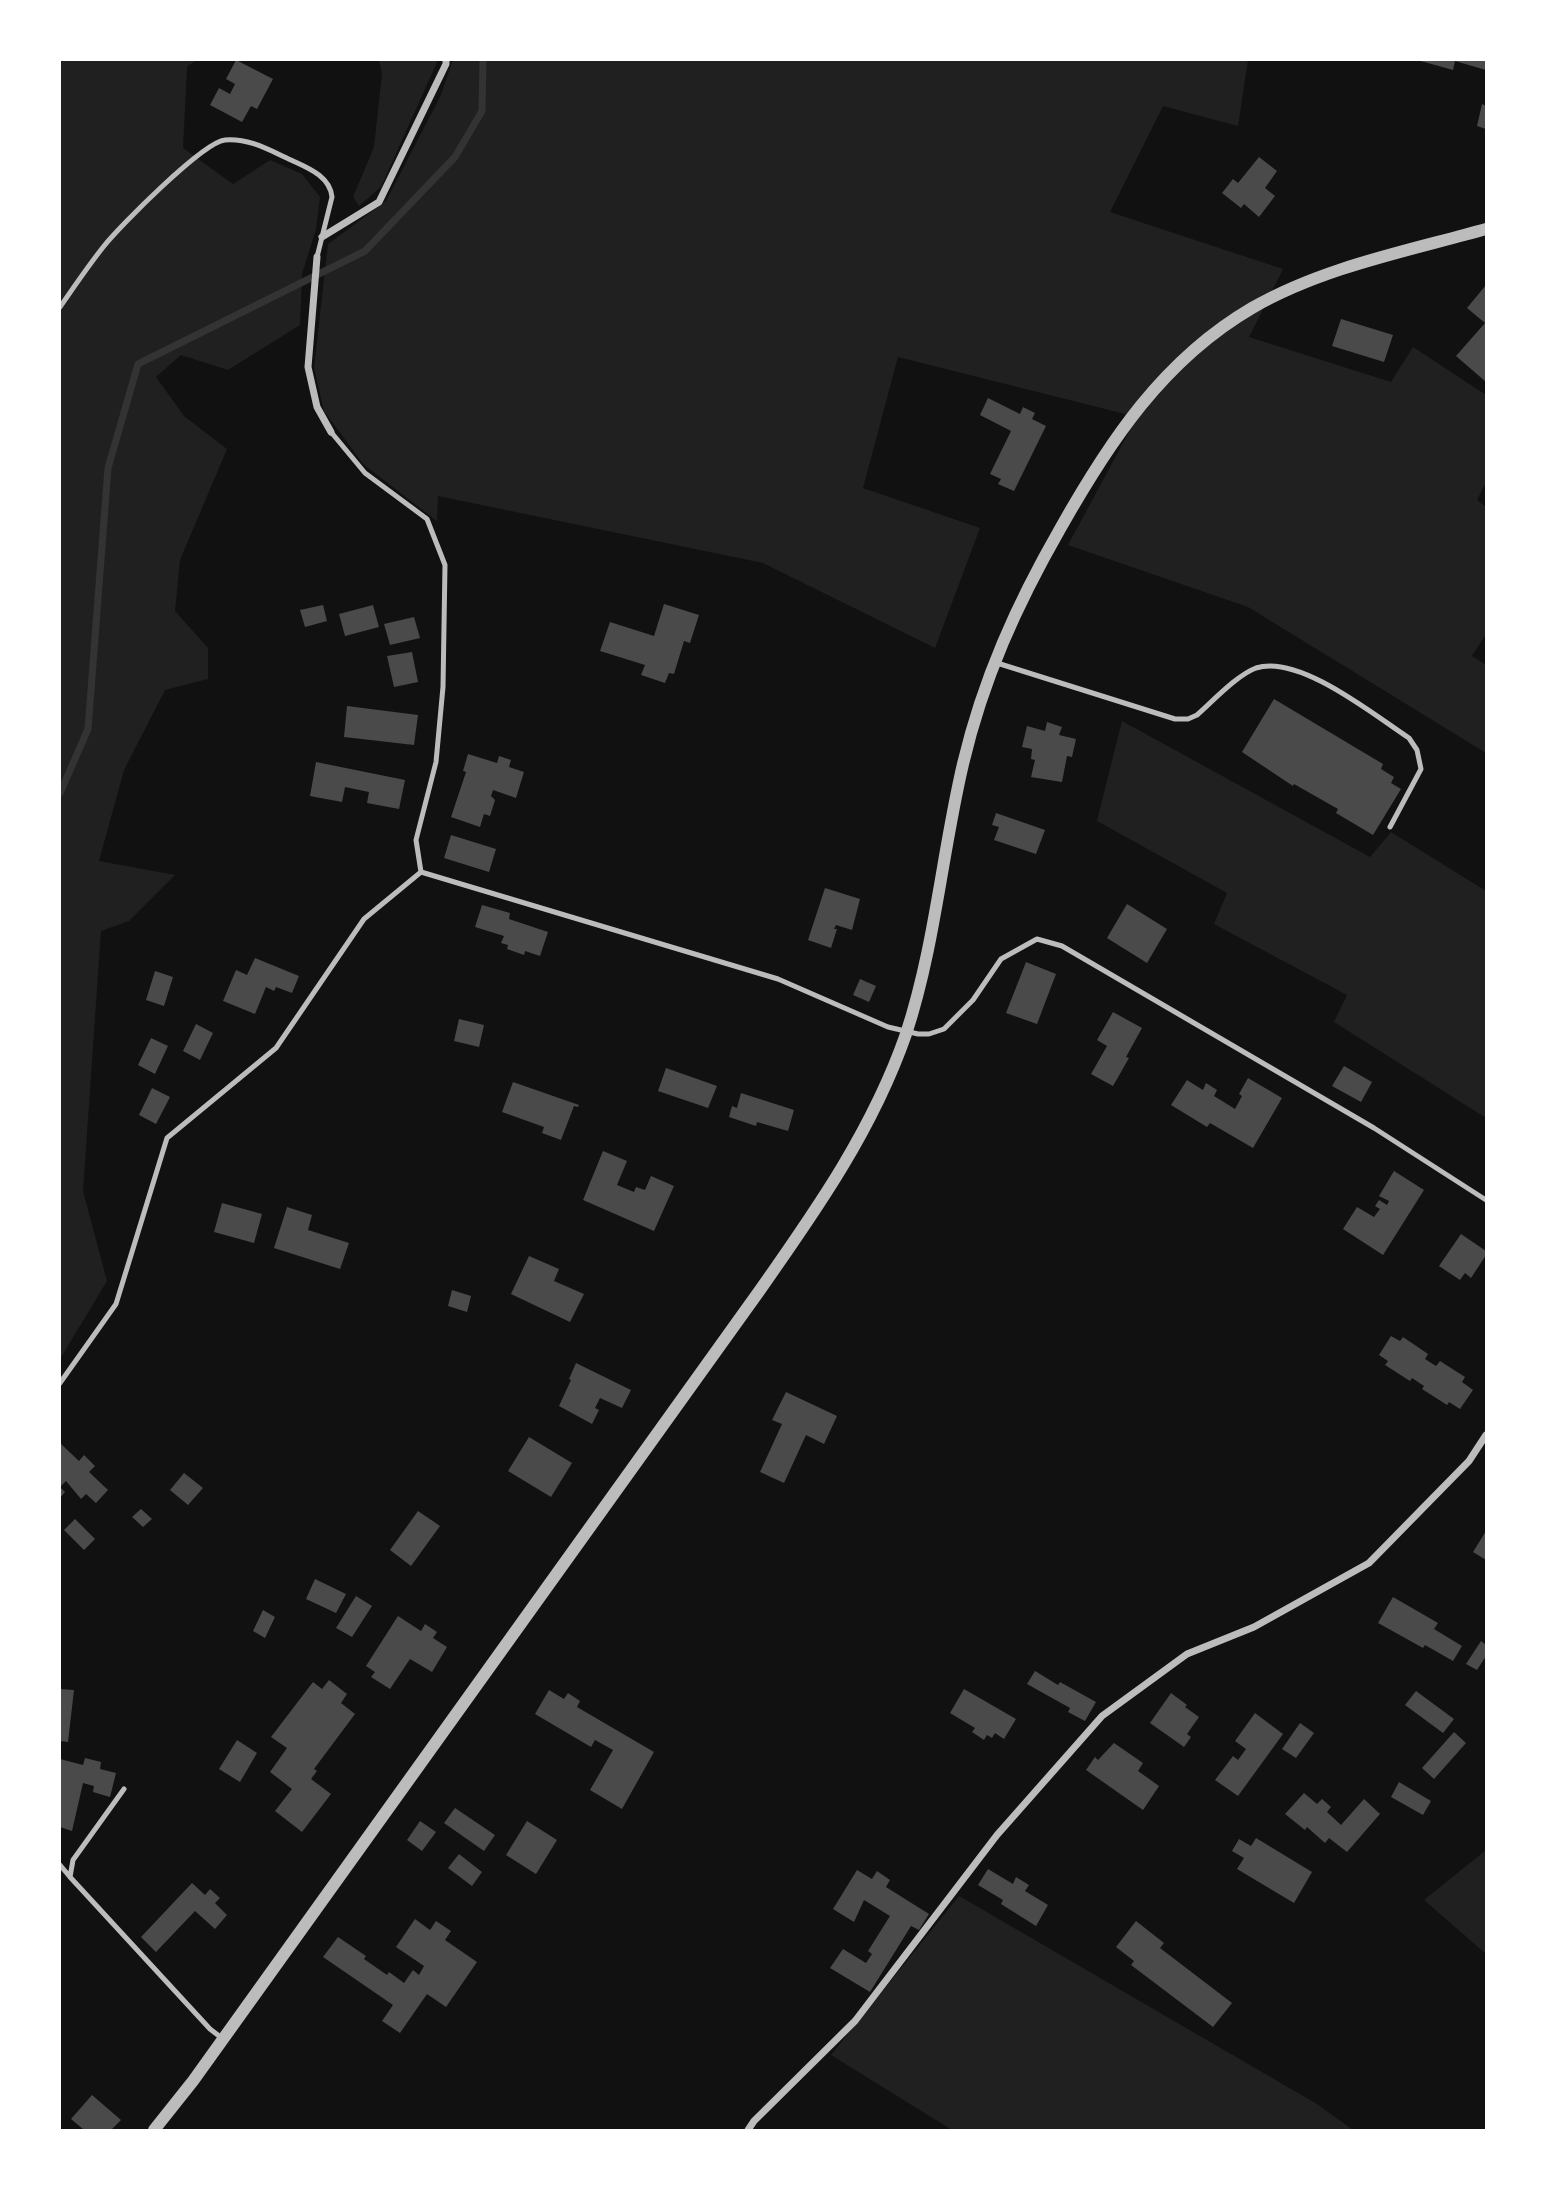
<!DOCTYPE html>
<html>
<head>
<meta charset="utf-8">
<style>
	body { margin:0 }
	#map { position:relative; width:1546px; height:2190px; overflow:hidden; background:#111; font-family:"IBM Plex Sans",sans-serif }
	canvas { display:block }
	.frame { position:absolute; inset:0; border:61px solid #fff; pointer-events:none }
</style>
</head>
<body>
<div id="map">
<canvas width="1546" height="2190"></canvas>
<div class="frame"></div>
</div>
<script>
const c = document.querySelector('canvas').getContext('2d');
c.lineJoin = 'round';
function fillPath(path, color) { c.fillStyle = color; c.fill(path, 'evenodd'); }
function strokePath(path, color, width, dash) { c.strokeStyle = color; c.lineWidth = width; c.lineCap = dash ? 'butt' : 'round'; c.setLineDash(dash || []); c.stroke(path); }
fillPath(new Path2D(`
	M 60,60 L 196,60 L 187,67 L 183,148 L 233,184 L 270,160 L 302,174 L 320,197 L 316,229 L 302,274 L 300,325 L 228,370 L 181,355 L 156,377 L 184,416 L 227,449 L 180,560 L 175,611 L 208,648 L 208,679 L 165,690 L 124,770 L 99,861 L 175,875 L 129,921 L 101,931 L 83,1191 L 107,1281 L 60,1359 Z
	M 379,60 L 438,60 L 381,187 L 359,206 L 353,197 L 374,147 L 382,74 Z
	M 453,60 L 1248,60 L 1238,126 L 1163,106 L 1110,212 L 1283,269 L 1249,337 L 1391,382 L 1413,347 L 1486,395 L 1486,482 L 1477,500 L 1486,507 L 1486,634 L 1472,656 L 1486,665 L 1486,753 L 1248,607 L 1068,545 L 1137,417 L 898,357 L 863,488 L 980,528 L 935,648 L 763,563 L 438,496 L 437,521 L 363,464 L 324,411 L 314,368 L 328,244 L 386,201 L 440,97 Z
	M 1122,721 L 1370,857 L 1391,832 L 1486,891 L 1486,1118 L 1334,1022 L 1347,995 L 1214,924 L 1227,893 L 1097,821 Z
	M 1486,1850 L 1486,1954 L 1424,1900 Z
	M 959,1896 L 1317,2104 L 1353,2130 L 952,2130 L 831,2055 Z`), '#202020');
strokePath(new Path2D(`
	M 60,793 L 88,729 L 108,468 L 138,364 L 365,251 L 455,157 L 482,111 L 483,60`), '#333', 7);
fillPath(new Path2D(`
	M 236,60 L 273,79 L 257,109 L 251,106 L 242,122 L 210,105 L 219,88 L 230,94 L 235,84 L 226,79 Z
	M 1417,60 L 1486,60 L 1486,70 L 1455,61 L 1453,70 Z
	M 1482,104 L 1486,106 L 1486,129 L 1477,126 Z
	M 1259,157 L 1277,171 L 1265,188 L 1275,196 L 1259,217 L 1244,204 L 1241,208 L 1222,193 L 1233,179 L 1238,183 Z
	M 1486,285 L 1486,382 L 1456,356 L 1485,323 L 1467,308 Z
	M 1341,319 L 1393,335 L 1384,362 L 1332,346 Z
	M 988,398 L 1020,414 L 1023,407 L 1035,413 L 1032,419 L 1046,426 L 1014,491 L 998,484 L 1001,479 L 990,474 L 1011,431 L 980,415 Z
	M 664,604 L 699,615 L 690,643 L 684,641 L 674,674 L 669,673 L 665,683 L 641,675 L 645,665 L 600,651 L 610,622 L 654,636 Z
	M 323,605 L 327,621 L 305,627 L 300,610 Z
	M 373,605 L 379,627 L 345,636 L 339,614 Z
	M 414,617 L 420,638 L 390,645 L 384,624 Z
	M 412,652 L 418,682 L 394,687 L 387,656 Z
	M 1274,699 L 1383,764 L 1381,769 L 1394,777 L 1391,783 L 1401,789 L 1373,835 L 1336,813 L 1338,809 L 1294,784 L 1293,786 L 1242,752 Z
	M 347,706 L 418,715 L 414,745 L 344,737 Z
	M 1047,722 L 1062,727 L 1059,735 L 1076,739 L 1072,757 L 1067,756 L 1062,782 L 1031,777 L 1035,760 L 1031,759 L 1032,749 L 1022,747 L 1027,726 L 1045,731 Z
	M 468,754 L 497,763 L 499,756 L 511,760 L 509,767 L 524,772 L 516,798 L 493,790 L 491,796 L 495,800 L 490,816 L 484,814 L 480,827 L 451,817 L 466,772 L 463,771 Z
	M 316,762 L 405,780 L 399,809 L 367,803 L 369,792 L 345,787 L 342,802 L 310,796 Z
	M 996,813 L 1045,830 L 1036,854 L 994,840 L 999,827 L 992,825 Z
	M 451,835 L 496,849 L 489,872 L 444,858 Z
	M 825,888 L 860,899 L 852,930 L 836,925 L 834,929 L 837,929 L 831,948 L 808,940 Z
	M 1127,904 L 1167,929 L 1147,963 L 1107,938 Z
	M 482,905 L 510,913 L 509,919 L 548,932 L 540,956 L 525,951 L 524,955 L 507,949 L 508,945 L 501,943 L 504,936 L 475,927 Z
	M 255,958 L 299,976 L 292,993 L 276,987 L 274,991 L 266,987 L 255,1014 L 223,1001 L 236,970 L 247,975 Z
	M 1026,962 L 1056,974 L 1037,1024 L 1006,1013 Z
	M 155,971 L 173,977 L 164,1006 L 146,1000 Z
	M 860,979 L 876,986 L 869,1002 L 853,995 Z
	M 1113,1012 L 1142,1028 L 1126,1057 L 1129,1058 L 1113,1086 L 1091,1074 L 1107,1046 L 1097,1040 Z
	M 459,1019 L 484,1025 L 479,1047 L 454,1041 Z
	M 196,1024 L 213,1033 L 200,1060 L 183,1051 Z
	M 151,1038 L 168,1046 L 155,1074 L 138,1065 Z
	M 1344,1066 L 1372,1082 L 1361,1102 L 1332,1086 Z
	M 666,1068 L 717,1086 L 708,1108 L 658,1091 Z
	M 1248,1078 L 1282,1098 L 1253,1148 L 1210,1123 L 1207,1127 L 1171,1105 L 1187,1080 L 1203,1090 L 1206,1083 L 1217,1090 L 1214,1096 L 1235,1109 L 1242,1096 L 1239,1094 Z
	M 513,1082 L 579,1105 L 578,1107 L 574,1106 L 561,1140 L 542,1133 L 544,1127 L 502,1112 Z
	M 152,1088 L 170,1097 L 156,1124 L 139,1115 Z
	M 741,1093 L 794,1110 L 788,1131 L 757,1122 L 756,1126 L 729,1117 L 732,1106 L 737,1108 Z
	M 603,1151 L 627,1161 L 617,1185 L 634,1192 L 636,1187 L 645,1190 L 651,1176 L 674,1186 L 654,1231 L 583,1200 Z
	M 1394,1171 L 1424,1190 L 1383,1255 L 1343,1229 L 1357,1207 L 1374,1217 L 1380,1209 L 1375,1206 L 1379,1200 L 1387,1205 L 1389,1201 L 1379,1196 Z
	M 222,1203 L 262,1214 L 254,1243 L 214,1232 Z
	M 287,1207 L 312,1215 L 308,1230 L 349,1243 L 340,1269 L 274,1248 Z
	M 1461,1234 L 1486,1251 L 1486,1255 L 1471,1278 L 1465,1273 L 1460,1280 L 1439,1266 Z
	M 529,1256 L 559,1269 L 554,1281 L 584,1294 L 570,1322 L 511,1294 Z
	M 452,1290 L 471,1296 L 467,1312 L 448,1306 Z
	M 1391,1336 L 1400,1341 L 1403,1337 L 1428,1354 L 1425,1359 L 1436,1366 L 1440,1361 L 1465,1377 L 1462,1382 L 1473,1390 L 1460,1409 L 1449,1402 L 1447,1405 L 1422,1389 L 1424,1386 L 1412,1378 L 1410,1381 L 1385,1365 L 1388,1361 L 1379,1355 Z
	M 576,1363 L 631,1390 L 622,1408 L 600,1398 L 595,1408 L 599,1410 L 592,1424 L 559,1406 L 571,1380 L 569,1379 Z
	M 786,1392 L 837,1416 L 824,1444 L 806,1435 L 784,1483 L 760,1472 L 782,1424 L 772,1420 Z
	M 529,1437 L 572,1463 L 551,1497 L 508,1471 Z
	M 60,1443 L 79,1461 L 84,1455 L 95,1466 L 89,1472 L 108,1490 L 96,1503 L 86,1494 L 81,1499 L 66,1481 L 60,1487 L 65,1492 L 60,1498 Z
	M 184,1473 L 203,1488 L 188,1505 L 170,1490 Z
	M 141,1509 L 152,1519 L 143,1527 L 132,1517 Z
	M 418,1511 L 440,1526 L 411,1566 L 390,1550 Z
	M 75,1519 L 95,1539 L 84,1550 L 64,1530 Z
	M 1486,1531 L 1486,1560 L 1473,1552 Z
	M 315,1579 L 346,1594 L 336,1613 L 306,1599 Z
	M 356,1596 L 372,1606 L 352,1637 L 336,1628 Z
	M 1393,1597 L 1438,1623 L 1434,1629 L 1462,1646 L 1453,1661 L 1425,1645 L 1423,1648 L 1378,1623 Z
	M 263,1610 L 275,1617 L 265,1638 L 253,1631 Z
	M 398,1616 L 421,1631 L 425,1624 L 437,1632 L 433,1638 L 447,1647 L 432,1672 L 410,1659 L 390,1689 L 371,1677 L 375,1672 L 366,1666 Z
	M 1481,1641 L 1486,1645 L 1486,1656 L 1477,1670 L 1466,1664 Z
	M 1035,1671 L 1058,1685 L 1060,1682 L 1096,1702 L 1085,1721 L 1068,1712 L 1070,1708 L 1027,1684 Z
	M 329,1680 L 347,1694 L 341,1703 L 355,1714 L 314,1769 L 317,1771 L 311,1779 L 331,1794 L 302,1832 L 275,1811 L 292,1789 L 270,1772 L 287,1748 L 271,1737 L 313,1682 L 322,1689 Z
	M 60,1689 L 74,1690 L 68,1742 L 60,1741 Z
	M 964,1689 L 1016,1719 L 1004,1739 L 995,1733 L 992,1738 L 987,1735 L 984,1740 L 972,1732 L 975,1728 L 950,1713 Z
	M 549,1690 L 564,1699 L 568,1693 L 580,1701 L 577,1707 L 654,1752 L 622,1809 L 590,1790 L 613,1750 L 595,1740 L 591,1747 L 535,1714 Z
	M 1416,1691 L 1454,1719 L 1443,1733 L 1405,1705 Z
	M 1171,1693 L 1187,1705 L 1185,1707 L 1199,1717 L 1187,1734 L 1191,1737 L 1184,1747 L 1150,1723 Z
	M 1255,1713 L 1283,1734 L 1238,1796 L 1215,1780 L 1233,1756 L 1238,1760 L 1246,1749 L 1235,1741 Z
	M 1300,1723 L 1314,1733 L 1296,1758 L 1282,1749 Z
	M 1454,1732 L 1466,1743 L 1434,1779 L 1422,1768 Z
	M 237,1740 L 257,1753 L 240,1782 L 219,1769 Z
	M 1114,1743 L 1143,1763 L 1138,1771 L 1159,1786 L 1143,1810 L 1086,1770 L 1095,1757 L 1098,1760 Z
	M 85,1758 L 101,1762 L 100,1769 L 116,1773 L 110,1797 L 93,1792 L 94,1786 L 83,1783 L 72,1831 L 60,1827 L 60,1759 L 83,1765 Z
	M 1399,1782 L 1431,1801 L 1423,1815 L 1391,1797 Z
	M 1304,1793 L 1317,1804 L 1322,1799 L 1331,1807 L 1327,1812 L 1341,1825 L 1364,1799 L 1380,1814 L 1347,1852 L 1329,1838 L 1325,1843 L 1307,1827 L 1305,1830 L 1285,1814 Z
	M 455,1808 L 495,1835 L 484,1851 L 444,1823 Z
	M 420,1821 L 436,1832 L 422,1851 L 407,1840 Z
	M 527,1821 L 557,1840 L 536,1874 L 506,1855 Z
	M 1256,1838 L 1312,1872 L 1294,1903 L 1237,1869 L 1244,1858 L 1232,1851 L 1239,1839 L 1251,1846 Z
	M 459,1854 L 482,1872 L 472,1886 L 448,1868 Z
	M 988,1869 L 1013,1884 L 1016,1877 L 1029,1885 L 1025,1891 L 1048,1905 L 1036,1926 L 1001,1904 L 1003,1900 L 978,1885 Z
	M 857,1870 L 872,1879 L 877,1871 L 890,1880 L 886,1887 L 929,1914 L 919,1930 L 911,1926 L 870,1992 L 830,1968 L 843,1949 L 866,1963 L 872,1954 L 868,1951 L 890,1916 L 864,1900 L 854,1922 L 833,1909 Z
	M 192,1883 L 205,1895 L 210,1889 L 220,1898 L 215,1903 L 227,1915 L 215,1929 L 195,1911 L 156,1952 L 141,1937 Z
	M 415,1919 L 430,1930 L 436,1921 L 451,1931 L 445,1940 L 477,1962 L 446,2007 L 427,1994 L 400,2033 L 382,2021 L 393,2005 L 323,1957 L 338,1937 L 366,1956 L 364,1959 L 387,1975 L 389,1972 L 404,1983 L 413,1970 L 419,1975 L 424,1966 L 396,1947 Z
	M 1136,1921 L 1164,1943 L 1160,1948 L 1232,2003 L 1213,2027 L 1131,1965 L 1134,1961 L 1116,1947 Z
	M 92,2095 L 121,2120 L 111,2130 L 84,2130 L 71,2119 Z`), '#4a4a4a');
strokePath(new Path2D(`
	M 60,307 C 74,287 88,266 104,246 C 120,226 203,142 225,140 C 249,138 269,150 291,160 C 308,168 330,176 332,197 L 317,257
	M 331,432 L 365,473 L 427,519 L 445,565 L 443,687 L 436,762 L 416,840 L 421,872 L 778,979 L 888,1027 L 918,1034 L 929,1034 L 944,1029 L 973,1000 L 1001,959 L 1037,939 L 1062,946 L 1374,1128 L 1486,1200
	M 997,663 L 1175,719 L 1188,719 L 1197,715 C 1213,701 1237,675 1256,668 C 1299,654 1374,715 1409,738 L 1417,750 L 1421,769 L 1390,827
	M 60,1383 L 116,1304 L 167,1138 L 276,1048 L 364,919 L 421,872
	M 124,1789 L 73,1860 L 70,1877 L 210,2029 L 223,2039
	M 60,1865 L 70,1877`), '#bcbcbc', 5);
strokePath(new Path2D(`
	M 322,237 L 379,202 L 446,64 L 446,60
	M 317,257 L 308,367 L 317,407 L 331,432
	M 748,2130 L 754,2121 L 855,2021 L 997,1835 L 1102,1716 L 1187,1654 L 1254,1627 L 1369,1563 L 1469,1461 L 1486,1435`), '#bcbcbc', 7);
strokePath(new Path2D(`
	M 154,2130 L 193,2081 L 760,1290 C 817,1209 873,1129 906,1034 C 935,946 942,853 963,764 C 983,679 1017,604 1060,529 C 1109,442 1163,360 1252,308 C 1323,267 1408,251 1486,229`), '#bcbcbc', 12);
</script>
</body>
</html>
